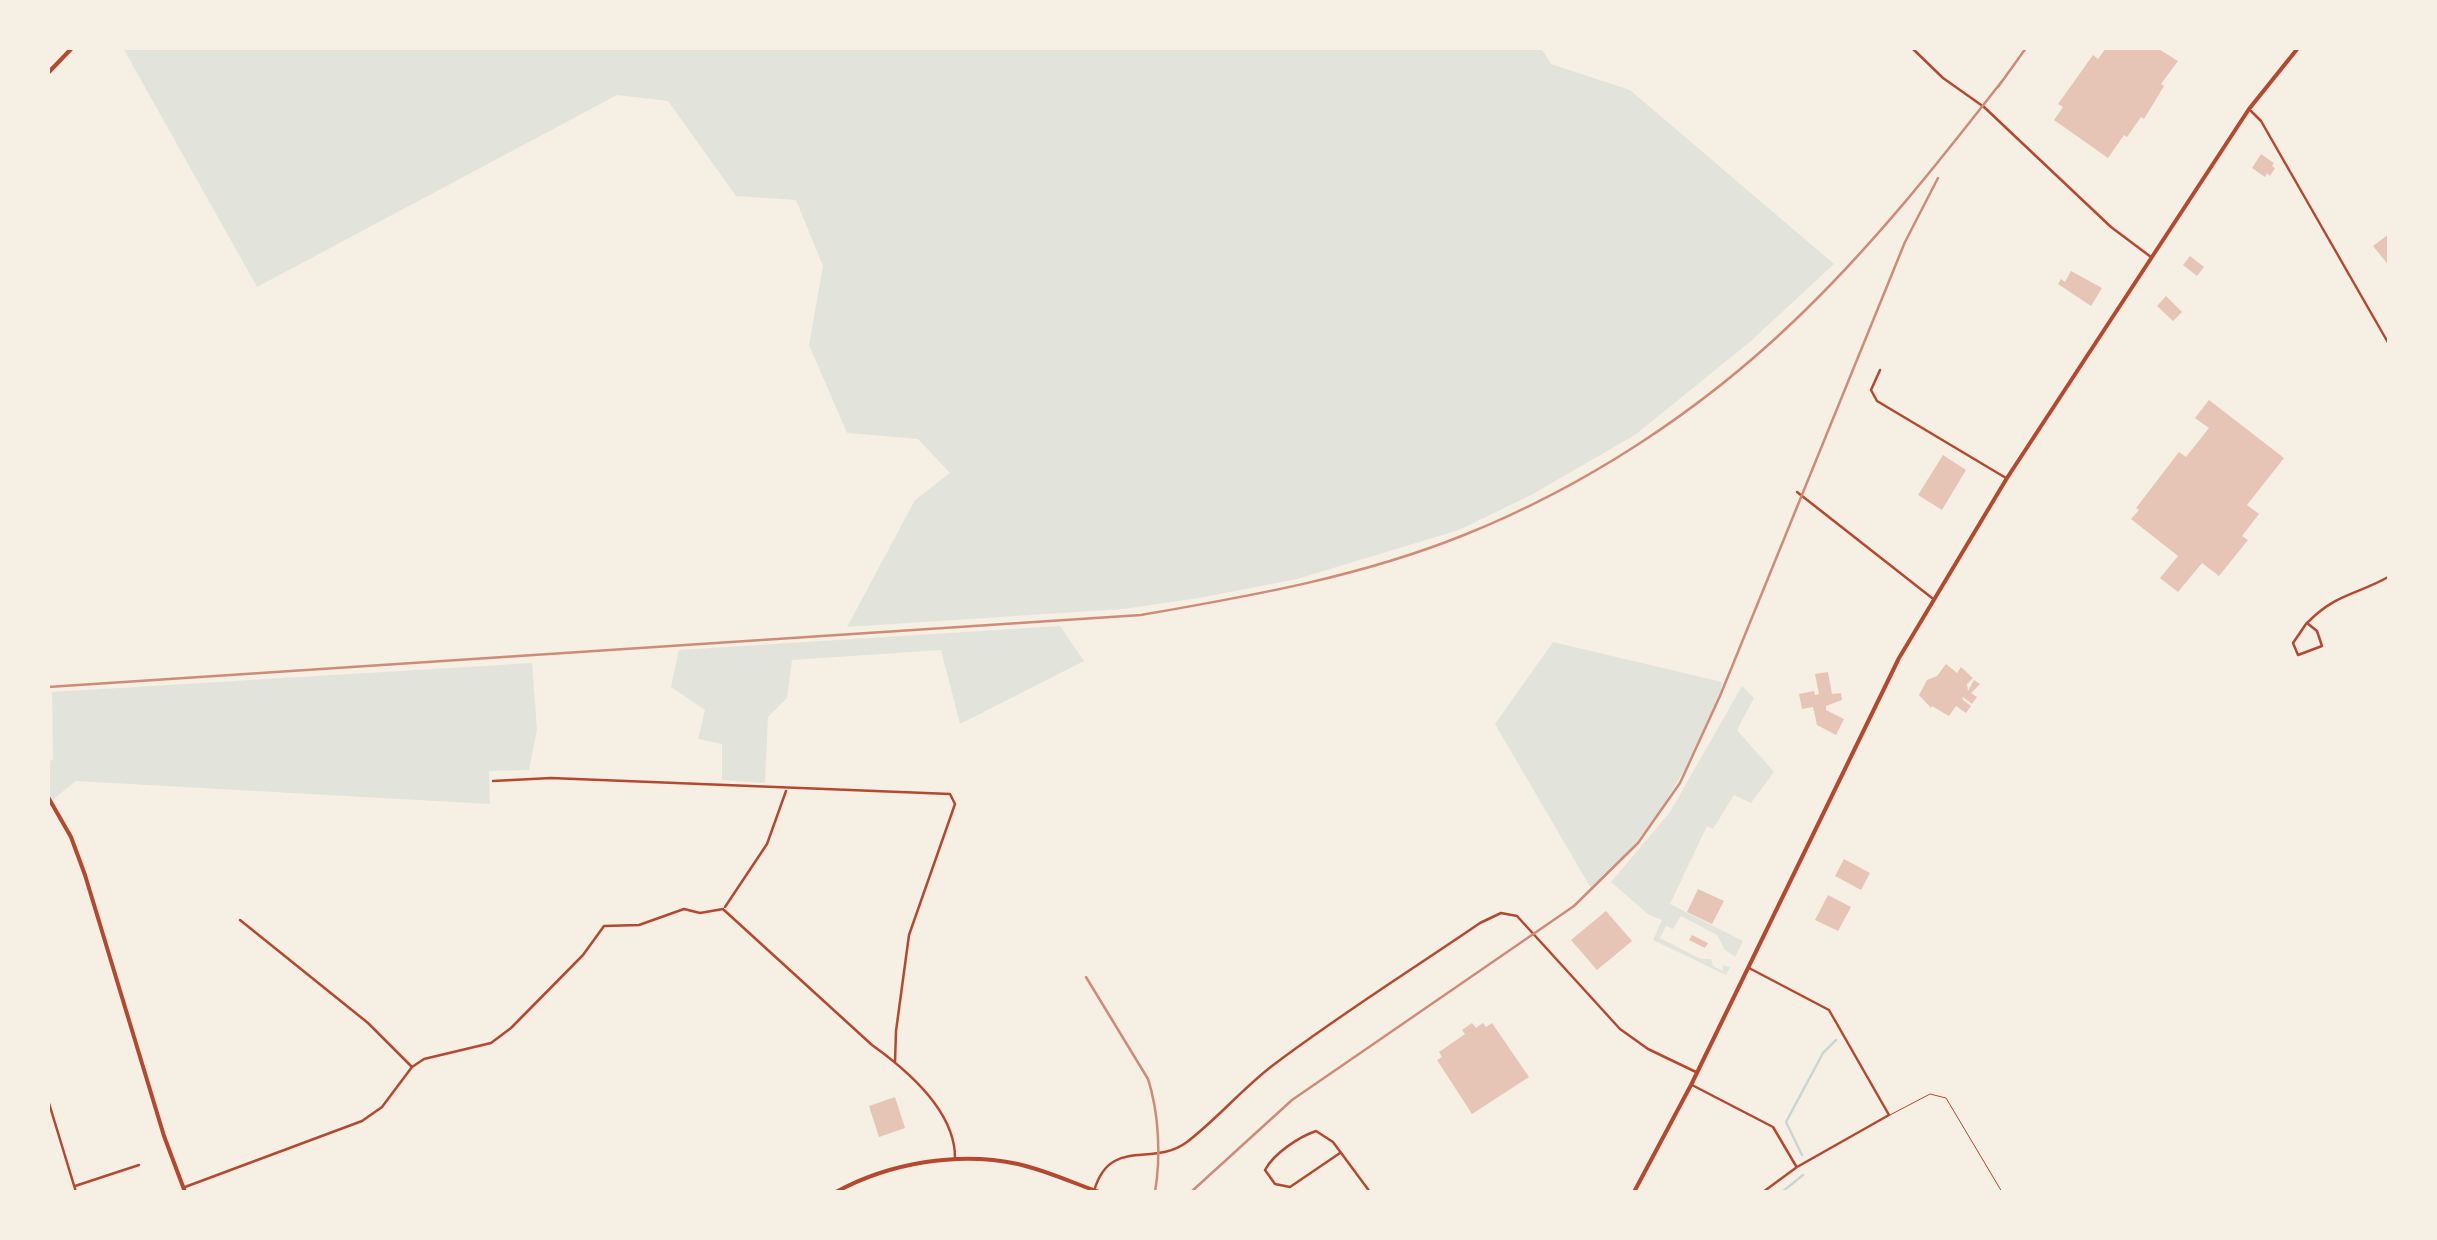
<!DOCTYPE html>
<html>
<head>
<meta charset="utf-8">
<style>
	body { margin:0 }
	#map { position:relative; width:2437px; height:1240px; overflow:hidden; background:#f6efe4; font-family:"Varela Round",sans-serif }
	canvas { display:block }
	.frame { position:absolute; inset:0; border:50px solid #f6efe4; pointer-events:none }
</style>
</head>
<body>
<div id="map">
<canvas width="2437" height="1240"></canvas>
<div class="frame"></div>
</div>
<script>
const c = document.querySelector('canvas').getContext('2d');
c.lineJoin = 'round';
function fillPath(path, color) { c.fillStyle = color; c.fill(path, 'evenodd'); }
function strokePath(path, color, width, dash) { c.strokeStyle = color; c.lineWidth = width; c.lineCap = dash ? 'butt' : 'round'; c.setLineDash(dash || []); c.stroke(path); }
fillPath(new Path2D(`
	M 123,48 L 1541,48 L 1551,64 L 1630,90 L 1834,264 L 1751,341 L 1635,435 L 1531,495 L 1459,530 L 1297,579 L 1199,598 L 1123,609 L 847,627 L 915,500 L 950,473 L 918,439 L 847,433 L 809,345 L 823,266 L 796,200 L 736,196 L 668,101 L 617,95 L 257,287 Z
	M 1060,626 L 1084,661 L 960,724 L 941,650 L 792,660 L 787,698 L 768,717 L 765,783 L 722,780 L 722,744 L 698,739 L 705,710 L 671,687 L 679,650 Z
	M 1553,642 L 1722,682 L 1720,696 C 1686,773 1654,831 1592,890 L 1495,724 Z
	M 532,663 L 537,729 L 529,770 L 489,771 L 490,804 L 76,781 L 51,801 L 48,797 L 48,763 L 53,759 L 52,692 Z
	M 1742,686 L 1754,698 L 1737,730 L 1774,772 L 1751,803 L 1734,795 L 1713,829 L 1707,826 L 1670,904 L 1743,941 L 1735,957 L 1725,950 L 1717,935 L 1681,916 L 1673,929 L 1666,926 L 1660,938 L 1701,959 L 1711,959 L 1713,966 L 1723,971 L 1723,965 L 1730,967 L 1726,975 L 1653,940 L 1662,920 L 1649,915 L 1611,882 L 1670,812 Z`), '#e2e4dc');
strokePath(new Path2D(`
	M 1802,1155 L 1786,1122 L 1823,1053 L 1836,1040
	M 1782,1192 L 1803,1175`), '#c9d6d2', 2.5);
fillPath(new Path2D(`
	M 2106,48 L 2157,48 L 2178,61 L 2161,84 L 2164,86 L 2144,119 L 2141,117 L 2127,137 L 2124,135 L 2108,158 L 2054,120 L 2063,107 L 2058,104 L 2093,55 L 2098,59 Z
	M 2261,154 L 2274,163 L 2272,166 L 2275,168 L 2270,176 L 2267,173 L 2265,177 L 2252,168 Z
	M 2390,233 L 2390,267 L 2373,246 Z
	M 2190,256 L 2204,267 L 2197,276 L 2183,265 Z
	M 2071,271 L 2102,288 L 2091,306 L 2058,284 L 2061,279 L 2065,282 Z
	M 2166,296 L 2182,312 L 2173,321 L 2157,306 Z
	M 2209,400 L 2284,458 L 2247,505 L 2259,514 L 2242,536 L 2248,540 L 2219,576 L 2202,563 L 2178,592 L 2160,578 L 2178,556 L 2131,519 L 2139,510 L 2136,508 L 2179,452 L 2186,457 L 2209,428 L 2195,418 Z
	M 1943,455 L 1966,470 L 1942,510 L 1918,495 Z
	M 1946,664 L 1957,673 L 1961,667 L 1973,678 L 1967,684 L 1968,691 L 1974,680 L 1980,684 L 1971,693 L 1977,697 L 1972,704 L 1963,697 L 1962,699 L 1971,706 L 1966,713 L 1956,706 L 1949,716 L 1932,706 L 1931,708 L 1919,695 L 1927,680 L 1937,676 Z
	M 1828,672 L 1832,694 L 1841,693 L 1842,700 L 1826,706 L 1826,710 L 1844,719 L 1836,735 L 1817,725 L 1813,707 L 1802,709 L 1799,694 L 1814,691 L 1815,695 L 1819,694 L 1815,674 Z
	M 1844,859 L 1870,873 L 1861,890 L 1835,876 Z
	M 1698,889 L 1724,901 L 1712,924 L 1687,912 Z
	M 1828,895 L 1851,907 L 1838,931 L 1815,920 Z
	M 1606,911 L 1632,941 L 1597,970 L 1571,940 Z
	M 1692,935 L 1708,943 L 1705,948 L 1689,940 Z
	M 1472,1023 L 1476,1028 L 1483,1023 L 1486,1027 L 1492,1023 L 1529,1077 L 1472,1114 L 1437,1060 L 1442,1057 L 1439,1052 L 1465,1034 L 1462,1030 Z
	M 895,1097 L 905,1128 L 879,1137 L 869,1106 Z`), '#e6c5b7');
strokePath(new Path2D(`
	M 1890,1115 L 1930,1094 L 1946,1098 L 2002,1192`), '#b5482f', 1);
strokePath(new Path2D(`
	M 1912,48 L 1943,78 L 1984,107 L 2111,227 L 2151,257
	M 2251,111 L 2261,121 L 2390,346
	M 1880,370 L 1871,390 L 1877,401 L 2006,478
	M 1797,492 L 1932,598
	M 2307,623 L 2317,631 L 2322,646 L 2298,655 L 2293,643 L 2306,624 L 2307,623 C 2336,593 2357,595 2390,576
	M 493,781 L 551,778 L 950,794 L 955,804 L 909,935 L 896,1031 L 895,1062
	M 725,907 L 767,844 L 786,791
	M 724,910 L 872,1045 C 907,1070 956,1112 955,1159
	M 240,920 L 368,1023 L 412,1067
	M 1749,968 L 1829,1010 L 1889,1115 L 1797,1167 L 1763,1192
	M 1692,1085 L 1773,1127 L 1796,1166
	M 48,1100 L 76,1192
	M 1340,1153 L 1290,1187 L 1275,1184 L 1265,1170 C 1274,1153 1299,1137 1316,1131 L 1333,1142 L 1370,1192
	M 75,1186 L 139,1165
	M 185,1187 L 362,1121 L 382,1107 L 412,1067 L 424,1059 L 491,1043 L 511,1028 L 583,955 L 604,926 L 639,925 L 684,909 L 700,913 L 723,909
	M 1094,1191 C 1110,1136 1152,1168 1187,1142 C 1217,1119 1242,1089 1272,1066 C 1339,1015 1410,971 1480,923 L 1501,913 L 1517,916 L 1620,1029 L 1648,1049 L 1696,1072`), '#b5482f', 2.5);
strokePath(new Path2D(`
	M 48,73 L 72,48`), '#b5482f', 4);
strokePath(new Path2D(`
	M 48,797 L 71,837 L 85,875 L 164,1136 L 185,1192`), '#b5482f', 4);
strokePath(new Path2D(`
	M 836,1192 C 889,1163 958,1151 1018,1164 C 1045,1170 1073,1183 1099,1192
	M 1634,1192 L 1691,1085 L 1899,658 L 2007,478 L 2249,109 L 2298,48`), '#b5482f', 4);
strokePath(new Path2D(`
	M 1998,87 L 2026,48
	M 48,687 L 1141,615 C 1250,596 1360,577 1464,535 C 1584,487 1699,412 1793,322 C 1872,247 1939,162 2006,76
	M 1086,977 L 1148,1079 C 1159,1113 1161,1157 1155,1192
	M 1191,1192 L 1292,1100 L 1574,906 L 1638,843 L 1680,783 L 1720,696 L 1905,242 L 1938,178`), '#cf8b77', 2.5);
</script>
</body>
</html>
